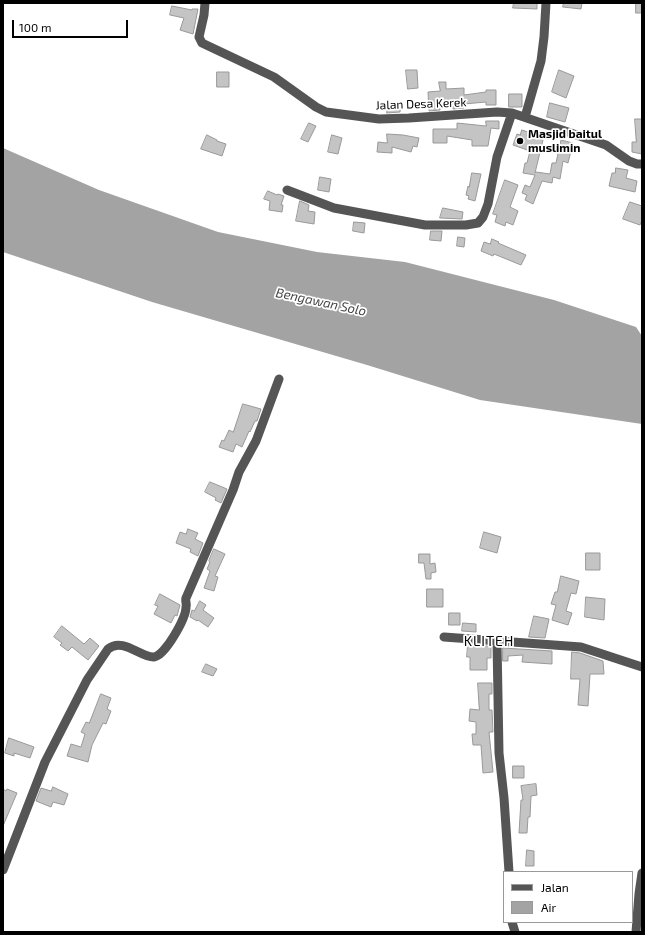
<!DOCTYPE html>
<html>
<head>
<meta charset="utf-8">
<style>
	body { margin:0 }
	#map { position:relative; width:645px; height:935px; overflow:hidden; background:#fff; font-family:"Exo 2",sans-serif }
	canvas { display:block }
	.frame { position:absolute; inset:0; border:4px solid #000; pointer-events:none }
	.legend { position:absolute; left:503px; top:871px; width:130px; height:52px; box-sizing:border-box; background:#fff; border:1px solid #999; margin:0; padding:5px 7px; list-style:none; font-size:12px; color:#000 }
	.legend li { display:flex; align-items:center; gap:8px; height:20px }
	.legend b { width:20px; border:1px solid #999 }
	.scale { position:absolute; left:12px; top:20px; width:116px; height:18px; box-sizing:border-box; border:2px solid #000; border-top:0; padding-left:5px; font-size:12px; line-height:14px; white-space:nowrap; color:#000; -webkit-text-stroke:3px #fff; paint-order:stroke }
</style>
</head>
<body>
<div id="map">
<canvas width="645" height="935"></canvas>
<div class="frame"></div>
<ul class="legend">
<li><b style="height:5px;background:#555"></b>Jalan</li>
<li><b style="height:11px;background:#a3a3a3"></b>Air</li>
</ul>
<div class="scale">100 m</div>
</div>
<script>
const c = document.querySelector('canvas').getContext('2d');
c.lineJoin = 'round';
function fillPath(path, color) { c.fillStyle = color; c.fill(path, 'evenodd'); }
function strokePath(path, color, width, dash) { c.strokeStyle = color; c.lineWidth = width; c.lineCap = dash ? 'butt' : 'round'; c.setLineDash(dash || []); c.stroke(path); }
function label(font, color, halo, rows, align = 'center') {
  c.font = font + ' "Exo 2",sans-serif'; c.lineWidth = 3.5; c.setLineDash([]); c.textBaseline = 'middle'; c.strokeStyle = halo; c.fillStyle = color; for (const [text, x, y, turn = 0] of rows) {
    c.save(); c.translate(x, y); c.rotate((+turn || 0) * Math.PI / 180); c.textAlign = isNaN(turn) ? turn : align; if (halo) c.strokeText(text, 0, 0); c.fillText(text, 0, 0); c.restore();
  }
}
fillPath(new Path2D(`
	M 3,148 L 99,190 L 218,232 L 317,252 L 405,262 L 554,300 L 636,327 L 642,336 L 642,424 L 480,400 L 367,365 L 152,302 L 3,252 Z`), '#a3a3a3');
const building = new Path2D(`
	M 514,3 L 537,3 L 537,9 L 513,8 Z
	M 564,3 L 582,3 L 581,9 L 563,7 Z
	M 636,3 L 642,3 L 642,13 L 636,13 Z
	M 172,6 L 192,10 L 192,9 L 198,9 L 193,34 L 180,30 L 184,18 L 170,15 Z
	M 406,70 L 417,70 L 418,88 L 408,89 Z
	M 559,70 L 574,76 L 566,98 L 552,92 Z
	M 217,72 L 229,72 L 229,87 L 217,87 Z
	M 439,82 L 446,82 L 446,89 L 464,88 L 464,95 L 486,92 L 486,90 L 496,90 L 496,105 L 486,105 L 486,102 L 464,104 L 464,108 L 453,109 L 453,104 L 440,105 L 440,110 L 429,111 L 428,92 L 440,91 Z
	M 509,94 L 522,94 L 522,107 L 509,107 Z
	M 388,103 L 401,104 L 400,112 L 387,113 Z
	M 550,103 L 569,108 L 565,122 L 547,117 Z
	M 635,119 L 642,119 L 642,154 L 632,152 L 632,142 L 636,142 Z
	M 486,121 L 499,121 L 499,129 L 491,128 L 488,146 L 472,146 L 472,140 L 447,136 L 447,143 L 433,143 L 433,129 L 457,129 L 457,123 L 486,126 Z
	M 309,123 L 316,126 L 308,142 L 301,139 Z
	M 522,130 L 528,132 L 527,136 L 543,140 L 535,173 L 536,172 L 550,174 L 552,163 L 556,163 L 561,140 L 573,143 L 568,163 L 563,161 L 560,179 L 553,177 L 552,183 L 542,181 L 533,204 L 525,200 L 527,195 L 522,193 L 525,185 L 530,187 L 535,175 L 523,173 L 525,163 L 527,163 L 530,151 L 513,145 L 517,134 L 520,135 Z
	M 387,134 L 403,135 L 419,138 L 417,147 L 413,146 L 411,152 L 392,147 L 392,153 L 377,152 L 378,142 L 387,143 Z
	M 207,135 L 217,140 L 217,141 L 226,144 L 222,156 L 201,149 Z
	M 332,135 L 342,138 L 338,154 L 328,152 Z
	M 616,168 L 628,170 L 626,178 L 637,181 L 635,192 L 609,186 L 612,173 L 615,173 Z
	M 472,173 L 481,174 L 475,201 L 468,199 L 469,196 L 466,195 L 468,186 L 469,187 Z
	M 320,177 L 331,179 L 329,192 L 318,190 Z
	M 505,180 L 518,185 L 510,207 L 518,211 L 513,225 L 506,222 L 505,226 L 495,222 L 497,215 L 493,214 Z
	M 268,191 L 277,195 L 278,194 L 284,196 L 281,205 L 283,205 L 282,212 L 269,210 L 270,201 L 264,199 Z
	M 300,201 L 309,205 L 308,211 L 315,212 L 314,224 L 296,221 Z
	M 630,202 L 642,206 L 642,220 L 640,225 L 623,219 Z
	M 443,208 L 463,212 L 462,219 L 440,218 Z
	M 354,222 L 365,223 L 364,233 L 353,231 Z
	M 431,231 L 442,231 L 441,241 L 430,240 Z
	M 458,237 L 465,238 L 464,247 L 457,246 Z
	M 492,239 L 499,242 L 498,243 L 526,255 L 521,265 L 494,254 L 493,256 L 481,251 L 484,242 L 490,244 Z
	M 243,404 L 261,409 L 257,421 L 255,421 L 250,432 L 249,431 L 242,447 L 236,444 L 233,452 L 219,447 L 222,440 L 224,441 L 229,430 L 233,432 Z
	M 210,482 L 227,489 L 221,503 L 215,500 L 216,498 L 205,492 Z
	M 188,529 L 198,533 L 195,539 L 203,543 L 198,556 L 190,552 L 191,549 L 176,543 L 180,532 L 186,534 Z
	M 484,532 L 501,537 L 497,553 L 480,548 Z
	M 214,549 L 225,554 L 215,576 L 218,577 L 214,591 L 204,588 L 210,571 L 207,569 L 210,562 L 209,561 Z
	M 586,553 L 600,553 L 600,570 L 586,570 Z
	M 419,554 L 430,554 L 430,564 L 435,563 L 436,572 L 431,573 L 431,579 L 426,579 L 424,563 L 419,563 Z
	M 561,576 L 579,581 L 576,594 L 571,593 L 566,611 L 572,613 L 568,625 L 552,620 L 556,605 L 551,604 L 555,592 L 557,592 Z
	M 427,589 L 443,589 L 443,607 L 427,607 Z
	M 160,594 L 180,605 L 177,616 L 175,615 L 171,623 L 154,614 L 158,606 L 155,605 Z
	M 586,597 L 605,599 L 604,620 L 585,617 Z
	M 200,601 L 206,605 L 203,610 L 214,618 L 208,627 L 198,620 L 197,621 L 190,617 L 192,610 L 194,611 Z
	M 449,613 L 460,613 L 460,625 L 449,625 Z
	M 534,616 L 549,619 L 545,638 L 529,637 Z
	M 463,623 L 476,624 L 476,632 L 462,631 Z
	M 62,626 L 84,644 L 90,638 L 99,646 L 88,660 L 72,647 L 68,651 L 60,645 L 62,643 L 54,637 Z
	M 468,645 L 477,645 L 477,646 L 491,646 L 491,658 L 487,658 L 487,670 L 470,670 L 470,657 L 467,657 Z
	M 503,648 L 552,651 L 552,664 L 522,662 L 523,655 L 508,656 L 508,661 L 503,661 Z
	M 572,652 L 580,653 L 603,661 L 604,674 L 590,674 L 588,706 L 578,705 L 580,679 L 571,679 Z
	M 206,664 L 217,669 L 213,676 L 202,672 Z
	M 478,683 L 492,683 L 492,694 L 489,694 L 489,710 L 492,710 L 493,732 L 489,732 L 493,772 L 483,773 L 481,745 L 473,745 L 472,734 L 476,734 L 476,722 L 469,721 L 470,709 L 479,710 Z
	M 101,694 L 111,698 L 107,709 L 111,711 L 106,724 L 103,723 L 92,745 L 88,762 L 67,756 L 71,744 L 81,747 L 85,734 L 81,732 L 86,722 L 89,723 Z
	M 9,738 L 34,747 L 30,758 L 14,753 L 14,756 L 5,753 Z
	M 513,766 L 524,766 L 524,778 L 513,778 Z
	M 536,784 L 537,795 L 531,796 L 530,817 L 528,817 L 527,833 L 519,833 L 521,800 L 523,800 L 521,786 Z
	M 53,787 L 68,794 L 64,805 L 53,802 L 51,807 L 36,801 L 41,788 L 51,791 Z
	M 3,789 L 6,791 L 7,789 L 17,793 L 3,826 Z
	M 527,850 L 534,851 L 534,866 L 526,866 Z`);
fillPath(building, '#c4c4c4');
strokePath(building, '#999', 1);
strokePath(new Path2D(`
	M 205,3 L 204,15 L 199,37 L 202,43 L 274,77 L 316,107 L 326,112 L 379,119 L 409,118 L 497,112 L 512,113 L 606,145 L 629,161 L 637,164 L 642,164
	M 525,117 L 541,61 L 544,37 L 546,3
	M 287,190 L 334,208 L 425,225 L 466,225 L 478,223 L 483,217 L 488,204 L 497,157 L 512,113
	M 444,637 L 581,647 L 642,667
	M 497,642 L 499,753 L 504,798 L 509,872
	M 3,870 L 45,762 L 87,680 L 108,649 C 123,637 141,658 154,657 C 165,656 186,618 186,607 C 187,604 185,601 186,598 L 233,490 L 239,472 L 256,441 L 279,379
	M 512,922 L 515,932
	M 636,932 L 639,894 L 642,873`), '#555', 9);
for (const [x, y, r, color] of [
	[520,141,4,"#000"]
]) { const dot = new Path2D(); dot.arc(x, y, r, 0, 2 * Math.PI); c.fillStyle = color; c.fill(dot); strokePath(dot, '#fff', 1.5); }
label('12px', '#000', '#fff', [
	["Jalan Desa Kerek",421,104,-2]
]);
label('bold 12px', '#000', '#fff', [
	["Masjid baitul",528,134],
	["muslimin",528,148]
], 'left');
label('italic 13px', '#444', '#fff', [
	["Bengawan Solo",321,302,12]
]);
c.letterSpacing = '1px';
label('14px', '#000', '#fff', [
	["KLITEH",489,641]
]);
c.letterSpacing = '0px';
</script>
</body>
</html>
